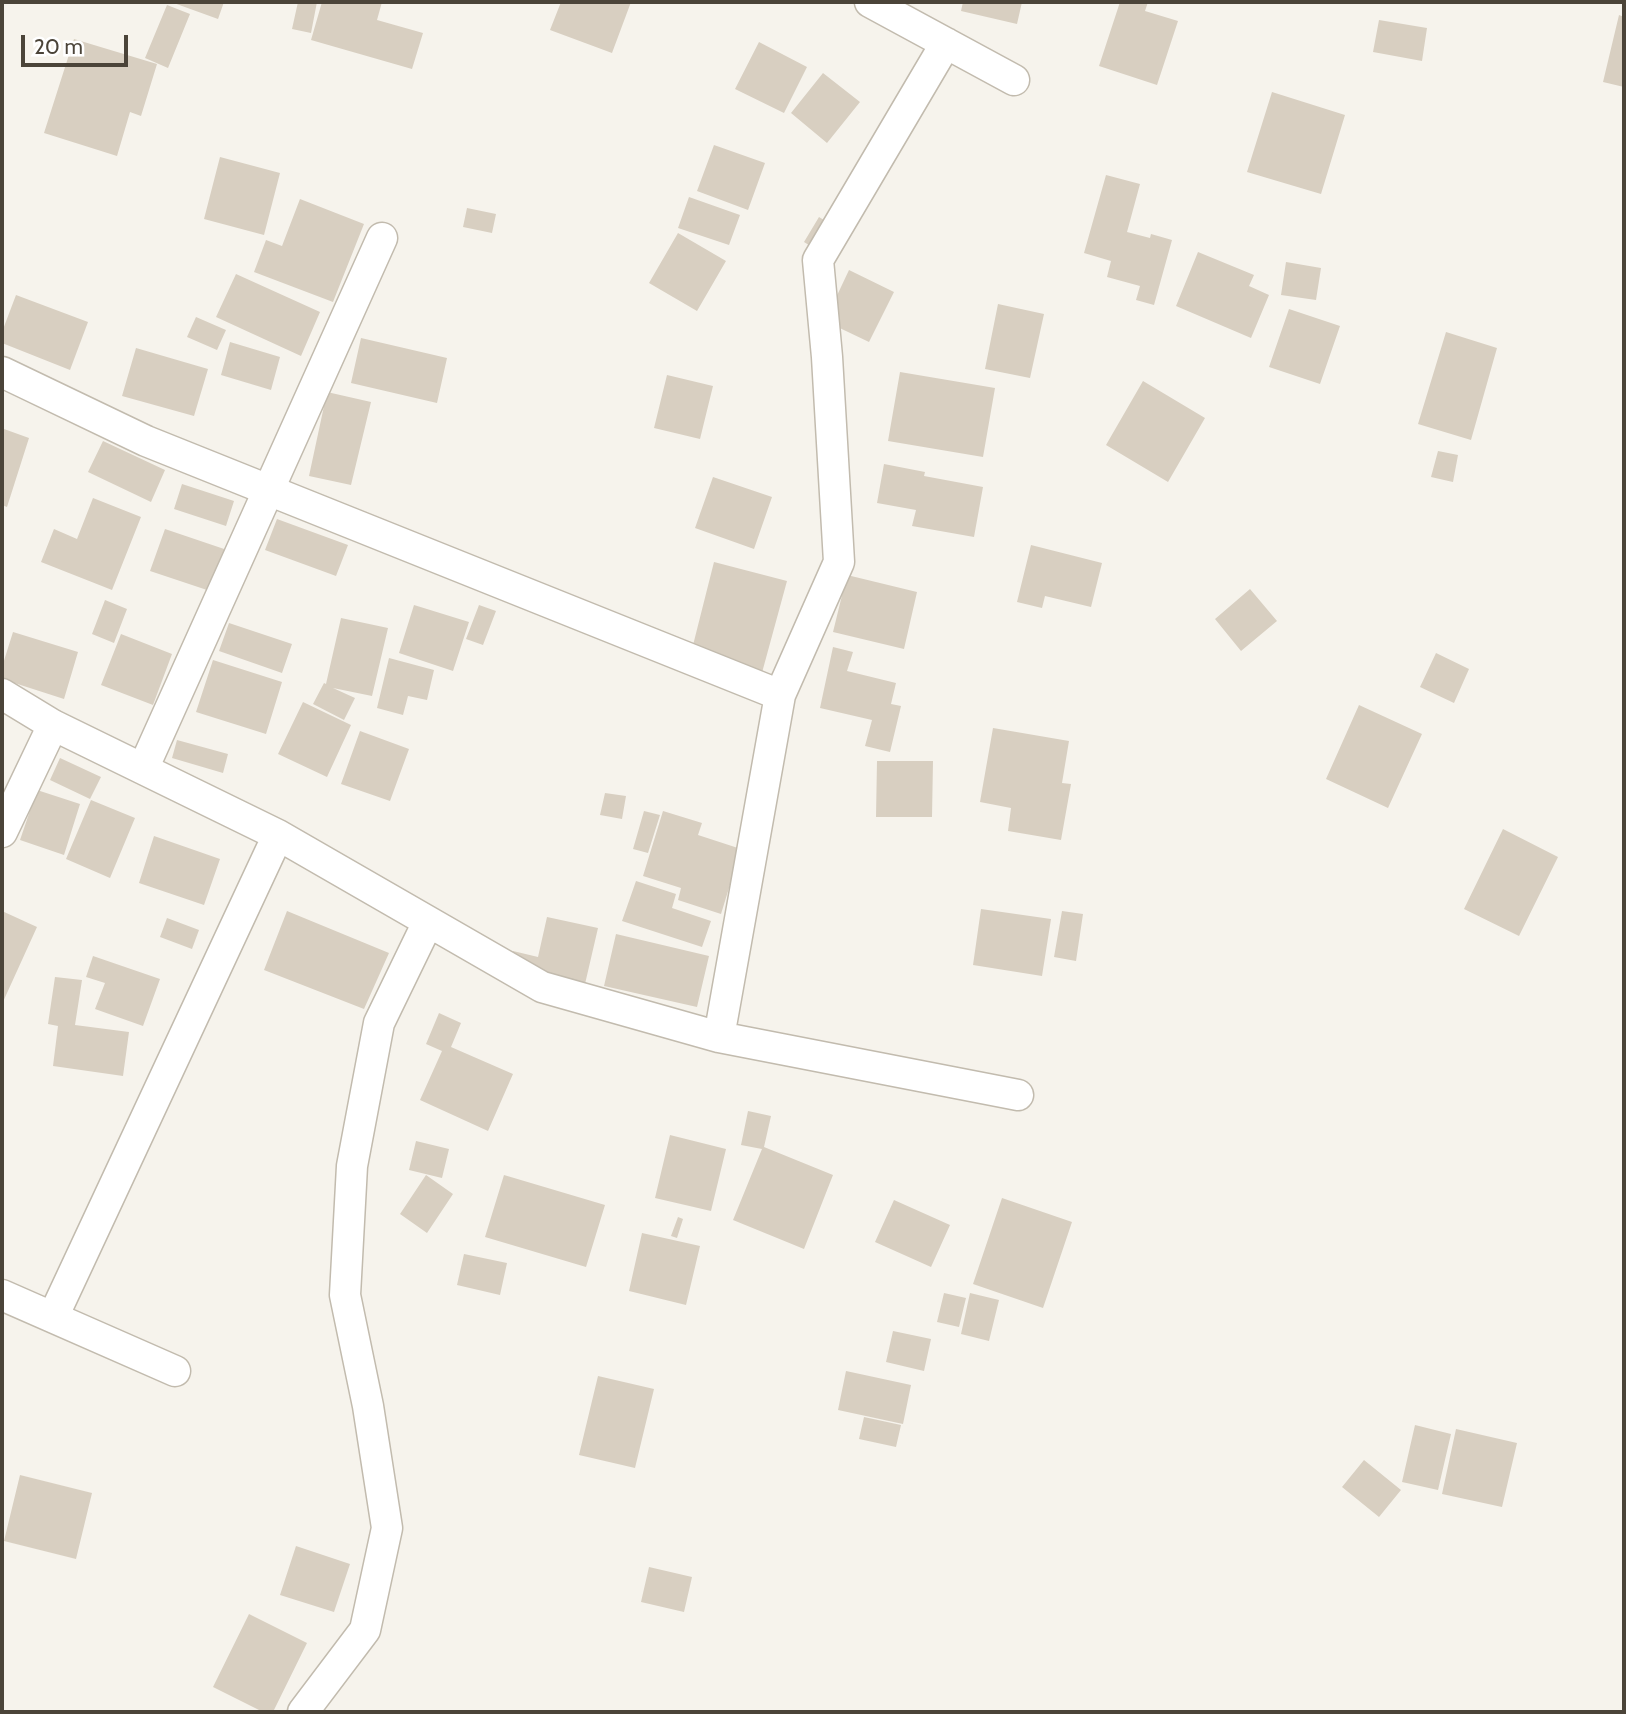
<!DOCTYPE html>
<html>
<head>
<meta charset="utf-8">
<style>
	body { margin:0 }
	#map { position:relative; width:1626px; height:1714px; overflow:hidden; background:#f6f3ec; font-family:Cabin,sans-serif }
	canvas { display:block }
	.frame { position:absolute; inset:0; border:4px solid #4b4439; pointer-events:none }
	.scale { position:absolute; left:21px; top:35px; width:107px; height:32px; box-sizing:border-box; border:4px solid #4b4439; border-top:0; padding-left:9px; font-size:21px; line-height:24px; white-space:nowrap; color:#4b4439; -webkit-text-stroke:5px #fff; paint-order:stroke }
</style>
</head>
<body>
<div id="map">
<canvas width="1626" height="1714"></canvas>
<div class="frame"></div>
<div class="scale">20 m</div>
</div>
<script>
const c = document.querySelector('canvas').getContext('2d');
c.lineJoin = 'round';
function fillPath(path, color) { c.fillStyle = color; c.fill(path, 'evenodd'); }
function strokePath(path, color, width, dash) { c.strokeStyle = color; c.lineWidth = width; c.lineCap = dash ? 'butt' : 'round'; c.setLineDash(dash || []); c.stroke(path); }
fillPath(new Path2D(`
	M 171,2 L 224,2 L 218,19 Z
	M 298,2 L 317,2 L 311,33 L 292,29 Z
	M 322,2 L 382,2 L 377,20 L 423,33 L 412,69 L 311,40 Z
	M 561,2 L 631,2 L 612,53 L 550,30 Z
	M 963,2 L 1022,2 L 1017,24 L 961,11 Z
	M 1120,2 L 1148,2 L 1145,11 L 1178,21 L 1157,85 L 1099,66 Z
	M 167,5 L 190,14 L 168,68 L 145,58 Z
	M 1619,15 L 1624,17 L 1624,87 L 1603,82 Z
	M 1379,20 L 1427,28 L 1422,61 L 1373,52 Z
	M 74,39 L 157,64 L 141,116 L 130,112 L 117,156 L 44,133 Z
	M 759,42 L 807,67 L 784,113 L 735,89 Z
	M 823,73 L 860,102 L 827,143 L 791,113 Z
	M 1272,92 L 1345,115 L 1321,194 L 1247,172 Z
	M 714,145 L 765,163 L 748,210 L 697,191 Z
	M 220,157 L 280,173 L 264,235 L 204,219 Z
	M 1106,175 L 1140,184 L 1127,232 L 1150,238 L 1151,234 L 1172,240 L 1154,305 L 1136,300 L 1140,286 L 1107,277 L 1111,261 L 1084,253 Z
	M 689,197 L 740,215 L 729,245 L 678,228 Z
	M 300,199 L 364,224 L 333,302 L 254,272 L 266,240 L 282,246 Z
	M 467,208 L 496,214 L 492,233 L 463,227 Z
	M 819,217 L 840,230 L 825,255 L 804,242 Z
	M 678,233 L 726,261 L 697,311 L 649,283 Z
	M 1198,252 L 1254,275 L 1249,286 L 1269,295 L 1251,338 L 1176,306 Z
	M 1286,262 L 1321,268 L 1316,300 L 1281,295 Z
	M 849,270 L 894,292 L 869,342 L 825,321 Z
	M 236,274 L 320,312 L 301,356 L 216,317 Z
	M 16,295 L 88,322 L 70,370 L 2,343 L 2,332 Z
	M 998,304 L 1044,314 L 1030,378 L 985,369 Z
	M 1289,309 L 1340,326 L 1320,384 L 1269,367 Z
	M 196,317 L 226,330 L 217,350 L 187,337 Z
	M 1446,332 L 1497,348 L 1471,440 L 1418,424 Z
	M 361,338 L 447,358 L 437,403 L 351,383 Z
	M 230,342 L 280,357 L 271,390 L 221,375 Z
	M 136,348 L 208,369 L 194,416 L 122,396 Z
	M 900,372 L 995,388 L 983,457 L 888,441 Z
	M 667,375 L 713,386 L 700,439 L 654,428 Z
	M 1143,381 L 1205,418 L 1168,482 L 1106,445 Z
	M 327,392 L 371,402 L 351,485 L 309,476 Z
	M 4,429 L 29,438 L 7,507 L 2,505 L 2,435 Z
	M 103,441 L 165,470 L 151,502 L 88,472 Z
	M 1438,451 L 1458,455 L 1453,482 L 1431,477 Z
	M 884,464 L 925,472 L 924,476 L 983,487 L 974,537 L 912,526 L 916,510 L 877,503 Z
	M 713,477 L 772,497 L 754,549 L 695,528 Z
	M 182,484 L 234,501 L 226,526 L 174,509 Z
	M 93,498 L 141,517 L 112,590 L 41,562 L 54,529 L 77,539 Z
	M 277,519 L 348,545 L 336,576 L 265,550 Z
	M 165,529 L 233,552 L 219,594 L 150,571 Z
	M 1031,545 L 1102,563 L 1091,607 L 1045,596 L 1042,608 L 1017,602 Z
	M 714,562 L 787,581 L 760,680 L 689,661 Z
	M 847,575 L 917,592 L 904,649 L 833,632 Z
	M 1250,589 L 1277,621 L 1241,651 L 1215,619 Z
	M 105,600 L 127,609 L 114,643 L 92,634 Z
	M 414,605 L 469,622 L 453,671 L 399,653 Z
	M 479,605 L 496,611 L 483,645 L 466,639 Z
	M 341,618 L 388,628 L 372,696 L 333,688 L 355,698 L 344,720 L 313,704 L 324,683 L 326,684 Z
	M 229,623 L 292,644 L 282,673 L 219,651 Z
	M 13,632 L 78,652 L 64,699 L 2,679 L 2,667 Z
	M 121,634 L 172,654 L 153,705 L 101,685 Z
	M 833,647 L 853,652 L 847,671 L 896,683 L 891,704 L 901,706 L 890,752 L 865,746 L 872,720 L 820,708 Z
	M 1436,653 L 1469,669 L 1454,703 L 1420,687 Z
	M 389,658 L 434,670 L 427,700 L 408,696 L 403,715 L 377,708 Z
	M 213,660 L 282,682 L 266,734 L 196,712 Z
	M 303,702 L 351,725 L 327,777 L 278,754 Z
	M 1359,705 L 1422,734 L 1388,808 L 1326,779 Z
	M 993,728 L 1069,741 L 1062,783 L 1071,784 L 1061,840 L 1008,831 L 1011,808 L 980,802 Z
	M 360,731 L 409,749 L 390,801 L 341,784 Z
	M 177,740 L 228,754 L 223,773 L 172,758 Z
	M 60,758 L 101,777 L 90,799 L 50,780 Z
	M 877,761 L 933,761 L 932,817 L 876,817 Z
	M 37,790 L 80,804 L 64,855 L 20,840 Z
	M 605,793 L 626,796 L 622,819 L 600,815 Z
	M 91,800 L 135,818 L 110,878 L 66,859 Z
	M 644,811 L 660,815 L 648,853 L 633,849 Z
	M 663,811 L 702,823 L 698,835 L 741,849 L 721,914 L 678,900 L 681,888 L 643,876 Z
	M 1503,829 L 1558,857 L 1519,936 L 1464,909 Z
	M 154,836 L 220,859 L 204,905 L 139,883 Z
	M 636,881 L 676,894 L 672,908 L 711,921 L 702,947 L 622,921 Z
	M 981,909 L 1051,919 L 1042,976 L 973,965 Z
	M 2,911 L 37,927 L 2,1004 Z
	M 287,911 L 389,953 L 364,1009 L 264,970 Z
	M 1062,911 L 1083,914 L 1076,961 L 1054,957 Z
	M 547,917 L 598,928 L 585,984 L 507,981 L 513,951 L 538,957 Z
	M 167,918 L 199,930 L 192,949 L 160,937 Z
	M 616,934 L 709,956 L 697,1007 L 604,986 Z
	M 93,956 L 160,979 L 143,1026 L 95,1009 L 105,983 L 86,977 Z
	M 55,977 L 82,980 L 75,1025 L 129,1032 L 123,1076 L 53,1066 L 58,1026 L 48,1024 Z
	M 439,1013 L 461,1023 L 451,1047 L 513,1074 L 488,1131 L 420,1100 L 442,1051 L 426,1044 Z
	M 748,1111 L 771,1116 L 764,1147 L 833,1175 L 804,1249 L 733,1220 L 762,1149 L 741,1145 Z
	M 670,1135 L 726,1149 L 711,1211 L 655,1198 Z
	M 416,1141 L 449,1149 L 442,1178 L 409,1170 Z
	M 426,1175 L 453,1194 L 427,1233 L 400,1214 Z
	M 504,1175 L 605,1205 L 586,1267 L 485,1237 Z
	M 1002,1198 L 1072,1222 L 1043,1308 L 973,1284 Z
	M 894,1200 L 950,1225 L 931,1267 L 875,1242 Z
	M 678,1217 L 683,1219 L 677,1238 L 671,1236 Z
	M 642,1233 L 700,1246 L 686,1305 L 629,1291 Z
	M 464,1254 L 507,1263 L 500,1295 L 457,1285 Z
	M 944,1293 L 966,1298 L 959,1327 L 937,1322 Z
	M 970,1293 L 999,1300 L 989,1341 L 961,1334 Z
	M 893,1331 L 931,1339 L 924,1371 L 886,1362 Z
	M 846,1371 L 911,1385 L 903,1424 L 838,1410 Z
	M 598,1376 L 654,1389 L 635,1468 L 579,1455 Z
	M 864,1417 L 901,1425 L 896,1447 L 859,1439 Z
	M 1415,1425 L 1451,1434 L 1438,1490 L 1402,1482 Z
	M 1456,1429 L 1517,1443 L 1502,1507 L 1442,1494 Z
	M 1364,1460 L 1401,1490 L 1379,1517 L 1342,1487 Z
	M 20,1475 L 92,1493 L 76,1559 L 4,1541 Z
	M 296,1546 L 350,1564 L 334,1612 L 280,1595 Z
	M 649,1567 L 692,1577 L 684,1612 L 641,1602 Z
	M 249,1614 L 307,1643 L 273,1712 L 263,1712 L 213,1687 Z`), '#d8cfc1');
const minor = new Path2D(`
	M 870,2 L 1014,80
	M 2,372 L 146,441 L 780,695
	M 2,694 L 53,725 L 278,835 L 542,987 L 719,1037 L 1018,1095
	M 143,769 L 382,238
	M 2,832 L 53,725
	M 719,1037 L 780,695 L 839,562 L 827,357 L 818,260 L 946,43
	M 2,1295 L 175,1371
	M 53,1317 L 278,835
	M 303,1712 L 365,1630 L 387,1528 L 368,1406 L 345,1295 L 352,1166 L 379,1023 L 428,922`);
strokePath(minor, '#c2bbae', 33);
strokePath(minor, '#fff', 30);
</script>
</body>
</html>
